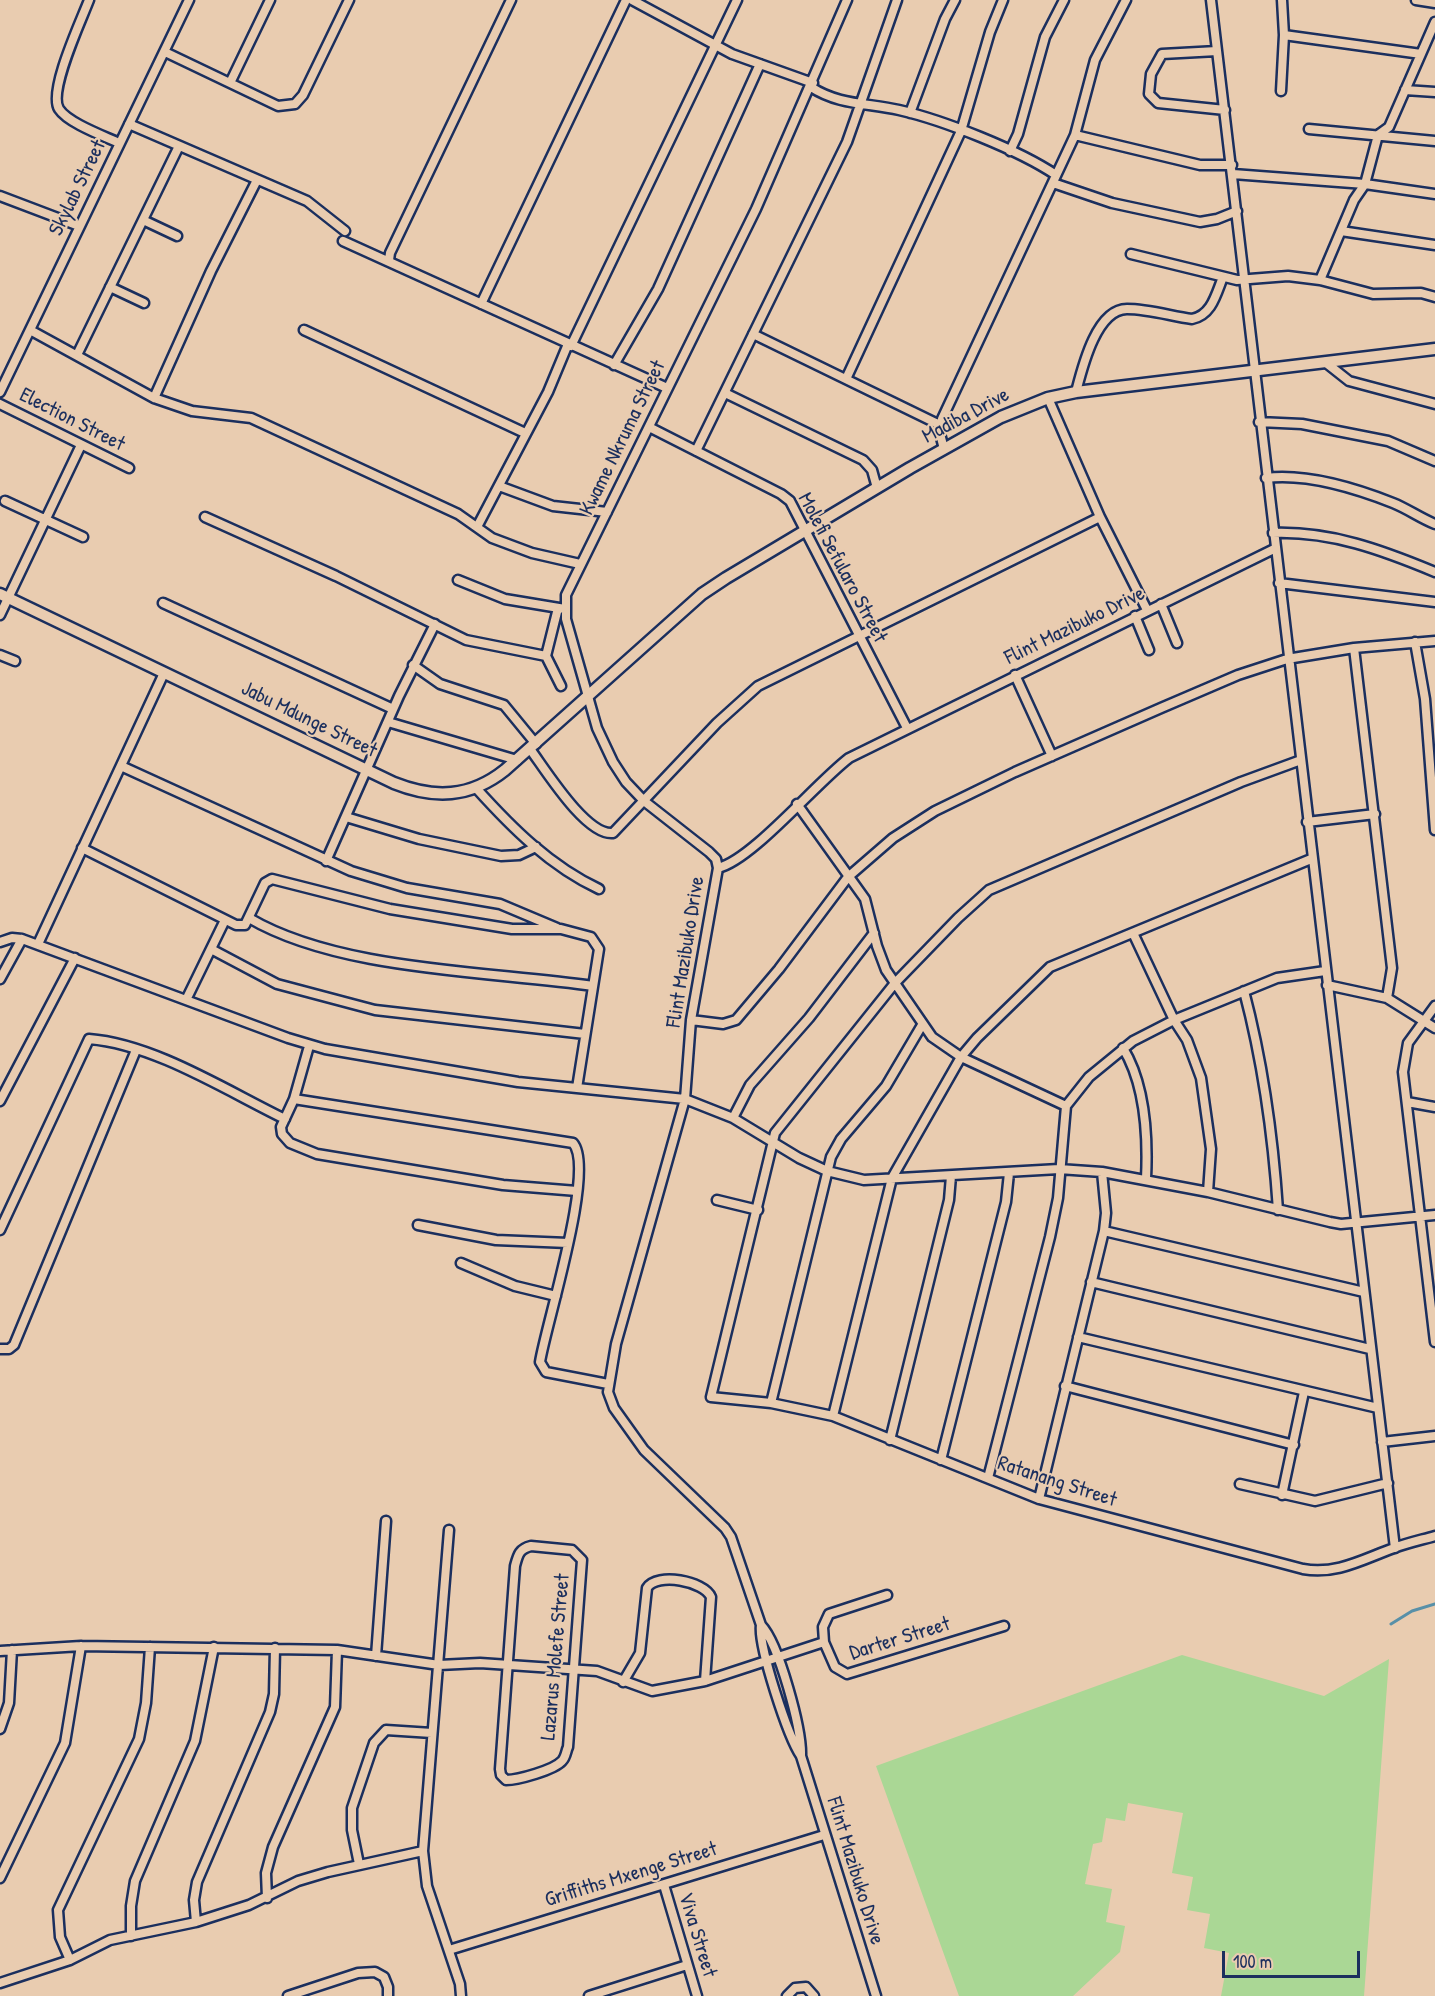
<!DOCTYPE html>
<html>
<head>
<meta charset="utf-8">
<style>
	body { margin:0 }
	#map { position:relative; width:1435px; height:1996px; overflow:hidden; background:#e9ccb0; font-family:"Patrick Hand",sans-serif }
	canvas { display:block }
	.scale { position:absolute; left:1222px; top:1951px; width:138px; height:27px; box-sizing:border-box; border:3px solid #1b2f5e; border-top:0; padding-left:8px; font-size:18px; line-height:21px; white-space:nowrap; color:#1b2f5e; -webkit-text-stroke:4px #e9ccb0; paint-order:stroke }
</style>
</head>
<body>
<div id="map">
<canvas width="1435" height="1996"></canvas>
<div class="scale">100 m</div>
</div>
<script>
const c = document.querySelector('canvas').getContext('2d');
c.lineJoin = 'round';
function fillPath(path, color) { c.fillStyle = color; c.fill(path, 'evenodd'); }
function strokePath(path, color, width, dash) { c.strokeStyle = color; c.lineWidth = width; c.lineCap = dash ? 'butt' : 'round'; c.setLineDash(dash || []); c.stroke(path); }
function label(font, color, halo, rows, align = 'center') {
  c.font = font + ' "Patrick Hand",sans-serif'; c.lineWidth = 4.5; c.setLineDash([]); c.textBaseline = 'middle'; c.strokeStyle = halo; c.fillStyle = color; for (const [text, x, y, turn = 0] of rows) {
    c.save(); c.translate(x, y); c.rotate((+turn || 0) * Math.PI / 180); c.textAlign = isNaN(turn) ? turn : align; if (halo) c.strokeText(text, 0, 0); c.fillText(text, 0, 0); c.restore();
  }
}
fillPath(new Path2D(`
	M 1182,1655 L 1324,1696 L 1389,1659 L 1364,1996 L 1221,1996 L 1229,1953 L 1204,1948 L 1210,1914 L 1187,1910 L 1193,1877 L 1172,1873 L 1183,1813 L 1128,1803 L 1125,1821 L 1106,1818 L 1102,1842 L 1093,1844 L 1085,1884 L 1112,1889 L 1106,1922 L 1125,1926 L 1120,1952 L 1073,1996 L 959,1996 L 876,1766 Z`), '#aad795');
strokePath(new Path2D(`
	M 1391,1624 L 1412,1611 L 1435,1604`), '#5890a8', 3);
const minor = new Path2D(`
	M 89,0 C 81,21 48,91 59,109 C 68,123 104,136 119,143
	M 632,0 L 732,54 L 813,83
	M 1211,0 C 1272,516 1333,1032 1395,1548
	M 1416,0 L 1435,3
	M 1284,35 L 1421,54
	M 1217,51 L 1162,54 L 1151,74 L 1149,94 L 1158,103 L 1225,110
	M 165,52 L 278,106 L 295,104 L 303,95 L 349,0
	M 230,83 L 270,0
	M 811,87 C 838,105 868,103 899,110 C 943,120 1019,150 1056,175
	M 1405,90 L 1435,92
	M 1281,91 L 1284,35 L 1282,0
	M 910,113 L 945,19 L 955,0
	M 129,124 L 307,201 L 345,231
	M 1309,129 L 1435,141
	M 1075,135 L 1200,165 L 1232,165
	M 1010,151 L 1018,134 L 1045,37 L 1064,0
	M 1233,174 L 1365,184 L 1435,194
	M 1053,183 L 1112,203 L 1200,222 L 1217,219 L 1237,211
	M 0,196 L 79,226
	M 143,220 L 177,236
	M 1341,231 L 1435,245
	M 343,241 L 667,388
	M 1131,254 L 1237,280 L 1288,276 L 1320,280 L 1373,294 L 1421,293 L 1435,297
	M 389,260 L 390,253 L 511,0
	M 1320,280 L 1354,200 L 1365,184 L 1378,135 L 1389,127 L 1435,22
	M 110,287 L 144,303
	M 481,304 L 626,0
	M 30,330 L 154,398 L 192,411 L 251,418 L 458,514 L 492,538 L 532,553 L 580,564
	M 304,330 L 525,433
	M 753,334 L 940,425
	M 571,346 L 737,0
	M 77,355 L 179,146
	M 1325,362 L 1349,381 L 1435,404
	M 614,365 L 658,289 L 760,64
	M 846,379 L 961,131 L 990,32 L 1003,0
	M 0,392 L 189,0
	M 1076,392 C 1082,369 1096,309 1127,309 C 1148,309 1171,316 1192,319 C 1212,315 1216,294 1223,277
	M 725,393 L 863,460 L 872,470 L 877,488
	M 154,398 L 211,271 L 257,180
	M 1048,398 L 1100,517 L 1147,610
	M 0,404 L 129,468
	M 1259,422 L 1302,424 L 1388,441 L 1435,461
	M 649,427 L 781,494 L 790,501 L 907,728
	M 944,449 L 939,430 L 942,419 L 1075,135 L 1095,60 L 1126,0
	M 696,451 L 847,142 L 897,0
	M 1266,478 C 1307,473 1355,488 1393,503 C 1408,509 1420,518 1435,524
	M 499,486 L 553,506 L 607,512
	M 5,501 L 83,537
	M 205,517 L 336,576 L 466,640 L 546,656
	M 477,527 L 548,392 L 568,344
	M 1273,533 C 1331,531 1382,550 1435,572
	M 458,580 L 505,599 L 565,609
	M 1279,583 L 1435,602
	M 163,603 L 393,709
	M 1161,604 L 1177,643
	M 558,608 L 546,656 L 561,686
	M 0,615 L 81,445
	M 1135,616 L 1149,650
	M 1415,642 L 1425,699 L 1435,830
	M 1354,648 L 1392,968 L 1387,998
	M 0,655 L 15,661
	M 413,665 L 440,684 L 504,705 L 536,744
	M 1015,675 L 1052,756
	M 388,722 L 517,760
	M 530,749 C 545,769 586,836 613,833 L 717,723 L 758,686 L 1100,517
	M 1301,760 L 1241,782 L 989,890 L 958,918 L 895,983 L 775,1133 L 711,1397 L 771,1403 L 833,1416 L 1039,1499 L 1303,1569 C 1337,1575 1363,1559 1394,1548 C 1407,1543 1421,1540 1435,1536
	M 121,766 L 351,871 L 407,888 L 500,904 L 557,928
	M 476,788 C 512,828 550,866 599,889
	M 797,804 L 865,899 L 877,946 L 886,970 L 932,1037 L 961,1057 L 1066,1106
	M 346,817 L 419,839 L 501,856 L 519,855 L 536,847
	M 1307,822 L 1375,814
	M 82,848 L 236,925 L 245,925 L 265,883 L 272,879 L 390,909 L 512,929 L 561,929 L 591,937 L 599,949 L 577,1088
	M 326,861 L 399,696 L 435,624
	M 718,868 L 716,859 L 709,852 L 644,801 L 626,782 L 613,762 L 597,728 L 566,619 L 566,595 L 756,209 L 847,0
	M 249,918 C 339,971 489,971 593,986
	M 1133,933 L 1174,1020 L 1187,1040 L 1201,1078 L 1211,1149 L 1208,1192
	M 0,942 L 12,938 L 22,939 L 288,1038 L 325,1049 L 518,1082 L 685,1099 L 733,1118 L 799,1158 L 827,1171 L 864,1180 L 1059,1169 L 1102,1172 L 1208,1192 L 1330,1222 L 1341,1224 L 1435,1215
	M 38,944 L 164,673
	M 211,949 L 277,984 L 375,1010 L 585,1034
	M 0,979 L 22,939
	M 1327,985 L 1387,998 L 1435,1028
	M 1244,991 C 1263,1063 1273,1135 1278,1210
	M 186,1000 L 225,920
	M 1435,1006 L 1408,1043 L 1403,1072 L 1435,1342
	M 691,1020 L 723,1024 L 736,1020 L 779,969 L 848,877 L 893,838 L 935,811 L 1015,772 L 1161,708 L 1238,675 L 1287,659 L 1354,648 L 1435,641
	M 309,1046 L 294,1099 L 281,1127 L 282,1134 L 290,1143 L 317,1154 L 503,1185 L 577,1191
	M 1123,1048 C 1145,1084 1148,1138 1146,1179
	M 294,1099 L 573,1143 C 596,1169 546,1324 540,1362 L 546,1372 L 608,1384
	M 0,1101 L 75,958
	M 1407,1102 L 1435,1107
	M 733,1118 L 750,1085 L 809,1018 L 874,933
	M 717,1200 L 758,1210
	M 418,1225 L 496,1240 L 568,1243
	M 0,1230 L 89,1039 C 154,1044 227,1091 285,1119
	M 1104,1231 L 1364,1292
	M 461,1263 L 515,1286 L 556,1296
	M 1091,1282 L 1370,1349
	M 1078,1337 L 1378,1408
	M 0,1349 L 9,1349 L 14,1345 L 136,1050
	M 1065,1386 L 1294,1445
	M 771,1403 L 831,1157 L 841,1139 L 886,1086 L 922,1025
	M 833,1416 L 892,1178 L 961,1057 L 977,1038 L 1050,967 L 1311,859
	M 890,1440 L 949,1200 L 951,1176
	M 1382,1442 L 1435,1436
	M 941,1460 L 1006,1202 L 1009,1173
	M 988,1478 L 1050,1237 L 1058,1198 L 1066,1106 L 1089,1077 L 1133,1041 L 1174,1020 L 1277,978 L 1325,971
	M 1240,1484 L 1315,1501 L 1388,1483
	M 1282,1495 L 1304,1392
	M 1039,1499 L 1104,1231 L 1106,1213 L 1102,1172
	M 449,1530 L 423,1851 L 427,1886 L 460,1984 L 461,1996
	M 531,1546 L 572,1550 L 582,1560 L 568,1747 C 566,1751 566,1757 562,1761 C 554,1770 518,1780 506,1780 L 501,1775 L 500,1769 L 515,1566 C 518,1555 519,1549 531,1546 Z
	M 761,1625 C 758,1646 788,1737 801,1756 L 876,1996
	M 824,1642 L 823,1627 L 829,1614 L 887,1595
	M 0,1651 L 81,1646 L 337,1650 L 439,1665 L 480,1663 L 597,1671 L 652,1691 L 705,1681 L 824,1642 L 835,1667 L 847,1674 L 1004,1626
	M 376,1656 L 386,1521
	M 623,1682 L 640,1653 L 647,1588 C 657,1572 704,1581 711,1597 L 705,1681
	M 0,1729 L 9,1703 L 12,1650
	M 801,1756 C 802,1729 779,1644 761,1625 L 731,1537 L 725,1528 L 644,1450 L 614,1408 L 608,1392 L 616,1344 L 685,1099 L 691,1020 L 718,868 C 752,860 815,784 849,758 L 1274,549
	M 359,1864 L 352,1830 L 352,1808 L 374,1743 L 386,1730 L 432,1733
	M 0,1878 L 65,1743 L 81,1646
	M 664,1885 L 697,1996
	M 267,1898 L 266,1873 L 273,1847 L 335,1707 L 337,1650
	M 196,1922 L 194,1900 L 197,1882 L 270,1712 L 274,1694 L 275,1648
	M 131,1936 L 131,1906 L 135,1881 L 195,1741 L 214,1647
	M 449,1950 L 824,1835
	M 70,1960 L 60,1937 L 58,1910 L 139,1739 L 146,1703 L 150,1647
	M 0,1983 L 70,1960 L 110,1940 L 196,1922 L 249,1905 L 298,1881 L 328,1872 L 423,1851
	M 288,1996 L 358,1973 L 375,1972 L 384,1977 L 388,1987 L 388,1996
	M 589,1996 L 687,1965
	M 787,1996 L 795,1988 L 806,1987 L 814,1996`);
const tertiary = new Path2D(`
	M 0,594 L 394,783 C 434,799 470,798 505,770 L 702,594 L 726,578 L 910,468 L 1001,417 L 1048,398 L 1076,392 L 1435,349`);
strokePath(minor, '#1b2f5e', 13);
strokePath(tertiary, '#1b2f5e', 15);
strokePath(minor, '#e9ccb0', 8);
strokePath(tertiary, '#e9ccb0', 10);
label('21px', '#1b2f5e', '#e9ccb0', [
	["Skylab Street",78,188,-64],
	["Madiba Drive",966,416,-28],
	["Election Street",72,420,27],
	["Kwame Nkruma Street",623,438,-64],
	["Molefi Sefularo Street",842,568,62],
	["Flint Mazibuko Drive",1075,626,-26],
	["Jabu Mdunge Street",309,720,26],
	["Flint Mazibuko Drive",686,952,-81],
	["Ratanang Street",1057,1482,18],
	["Darter Street",900,1639,-17],
	["Lazarus Molefe Street",556,1657,-85],
	["Flint Mazibuko Drive",855,1871,73],
	["Griffiths Mxenge Street",631,1875,-17],
	["Viva Street",697,1935,73]
]);
</script>
</body>
</html>
